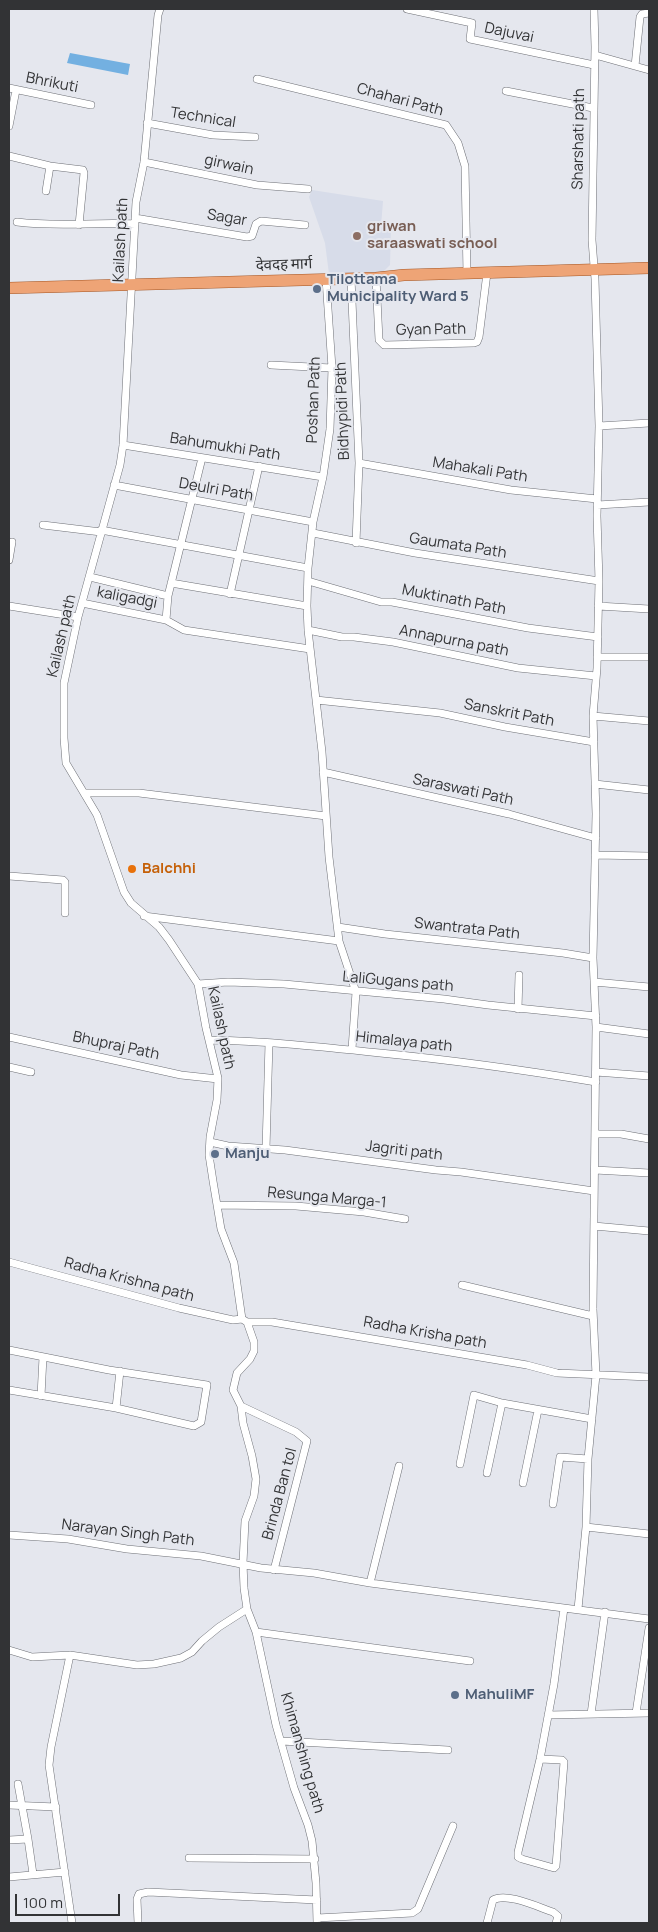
<!DOCTYPE html>
<html>
<head>
<meta charset="utf-8">
<style>
	body { margin:0 }
	#map { position:relative; width:658px; height:1932px; overflow:hidden; background:#e5e7ee; font-family:Manrope,sans-serif }
	canvas { display:block }
	.frame { position:absolute; inset:0; border:10px solid #323335; pointer-events:none }
	.scale { position:absolute; left:15px; top:1894px; width:105px; height:22px; box-sizing:border-box; border:2px solid #323335; border-top:0; padding-left:6px; font-size:15px; line-height:18px; white-space:nowrap; color:#323335; -webkit-text-stroke:4px #e5e7ee; paint-order:stroke }
</style>
</head>
<body>
<div id="map">
<canvas width="658" height="1932"></canvas>
<div class="frame"></div>
<div class="scale">100 m</div>
</div>
<script>
const c = document.querySelector('canvas').getContext('2d');
c.lineJoin = 'round';
function fillPath(path, color) { c.fillStyle = color; c.fill(path, 'evenodd'); }
function strokePath(path, color, width, dash) { c.strokeStyle = color; c.lineWidth = width; c.lineCap = dash ? 'butt' : 'round'; c.setLineDash(dash || []); c.stroke(path); }
function label(font, color, halo, rows, align = 'center') {
  c.font = font + ' Manrope,"Noto Sans Devanagari",sans-serif'; c.lineWidth = 4; c.setLineDash([]); c.textBaseline = 'middle'; c.strokeStyle = halo; c.fillStyle = color; for (const [text, x, y, turn = 0] of rows) {
    c.save(); c.translate(x, y); c.rotate((+turn || 0) * Math.PI / 180); c.textAlign = isNaN(turn) ? turn : align; if (halo) c.strokeText(text, 0, 0); c.fillText(text, 0, 0); c.restore();
  }
}
fillPath(new Path2D(`
	M 312,190 L 383,201 L 381,226 L 391,228 L 390,265 L 382,273 L 329,274 L 325,243 L 309,197 Z`), '#d7dce9');
fillPath(new Path2D(`
	M 70,53 L 130,64 L 128,75 L 67,63 Z`), '#73b0e1');
const street = new Path2D(`
	M 160,9 L 158,15 L 144,162 L 136,202 L 123,445 L 120,465 L 78,617 L 64,683 L 64,738 L 66,763 L 97,815 L 124,892 L 131,903 L 159,927 L 169,940 L 198,984 L 206,1028 L 218,1078 L 217,1100 L 210,1137 L 209,1155 L 213,1181 L 221,1229 L 234,1263 L 242,1319
	M 407,9 L 472,23 L 470,39 L 594,65
	M 595,55 L 649,70
	M 635,66 L 640,17 L 642,14 L 649,13
	M 257,79 L 446,125 L 458,143 L 465,166 L 467,274
	M 9,88 L 91,105
	M 506,91 L 593,108
	M 147,123 L 213,135 L 255,137
	M 9,126 L 16,90
	M 9,156 L 50,166 L 83,170 L 84,173 L 79,225
	M 144,162 L 257,185 L 308,189
	M 46,191 L 50,166
	M 135,218 L 247,237 L 252,236 L 256,224 L 261,221 L 305,225
	M 17,222 C 56,227 95,222 135,224
	M 351,278 L 359,463 L 356,543
	M 376,278 L 379,340 L 384,345 L 474,343 L 477,342 L 479,337 L 487,273
	M 326,279 L 332,368 L 330,429 L 323,477 L 313,522 L 308,568 L 307,606 L 308,630 L 322,752 L 329,857 L 339,941 L 356,992 L 352,1049
	M 271,365 L 332,368
	M 599,426 L 649,423
	M 123,445 L 323,477
	M 359,463 L 511,490 L 597,499
	M 114,485 L 313,522
	M 597,505 L 649,502
	M 43,525 L 101,532
	M 101,530 L 308,568
	M 313,533 L 415,553 L 599,581
	M 9,560 L 12,542
	M 90,577 L 168,596
	M 308,581 L 381,602 L 392,602 L 528,628 L 598,637
	M 171,583 L 307,606
	M 230,594 L 259,466
	M 82,603 L 166,620 L 184,630 L 310,649
	M 9,606 L 78,617
	M 598,606 L 649,609
	M 166,620 L 168,596 L 202,458
	M 308,630 L 342,637 L 354,637 L 393,642 L 518,668 L 596,676
	M 597,657 L 649,657
	M 316,700 L 440,713 L 505,727 L 594,742
	M 593,716 L 649,721
	M 323,772 L 509,814 L 596,838
	M 595,784 L 649,790
	M 84,793 L 139,793 L 326,816
	M 595,855 L 649,856
	M 9,876 L 63,880 L 65,882 L 65,913
	M 144,916 L 339,941
	M 338,927 L 385,934 L 563,953 L 593,958
	M 594,982 L 649,987
	M 198,984 L 228,982 L 284,984 L 444,999 L 488,1005 L 596,1016
	M 518,1009 L 519,975
	M 596,1027 L 649,1034
	M 9,1037 L 181,1075 L 218,1079
	M 209,1040 C 266,1041 323,1047 380,1053 C 452,1060 524,1070 596,1082
	M 9,1067 L 31,1072
	M 596,1072 L 649,1076
	M 595,1134 L 621,1134 L 649,1139
	M 210,1142 L 228,1146 L 285,1150 L 436,1170 L 461,1172 L 594,1191
	M 266,1149 L 269,1043
	M 595,1170 L 649,1173
	M 217,1205 L 296,1206 L 364,1212 L 405,1219
	M 594,1226 L 649,1231
	M 9,1262 L 179,1308 L 233,1320 L 242,1319
	M 462,1285 L 593,1316
	M 242,1319 L 247,1322 L 254,1342 L 254,1351 L 250,1359 L 237,1373 L 233,1390 L 241,1406 L 243,1423 L 252,1456 L 256,1479 L 254,1496 L 245,1521 L 243,1563 L 244,1588 L 247,1609 L 256,1632 L 276,1725 L 294,1788 L 308,1825 L 312,1841 L 316,1883 L 317,1923
	M 247,1322 L 272,1322 L 527,1365 L 557,1373 L 649,1377
	M 9,1350 L 109,1370 L 207,1385 L 201,1422 L 194,1426 L 116,1408 L 9,1390
	M 41,1396 L 43,1357
	M 241,1406 L 296,1432 L 307,1441 L 274,1570
	M 116,1408 L 120,1371
	M 460,1464 L 474,1395 L 502,1403 L 592,1419
	M 487,1473 L 502,1403
	M 523,1483 L 538,1410
	M 553,1504 L 560,1457 L 588,1459
	M 586,1527 L 649,1534
	M 9,1535 L 68,1539 L 127,1549 L 201,1556 L 261,1568 L 314,1573 L 370,1583 L 649,1619
	M 370,1583 L 399,1466
	M 578,1609 L 586,1527 L 588,1459 L 596,1375 L 593,1309 L 596,1027 L 593,958 L 596,814 L 593,716 L 597,668 L 599,581 L 597,516 L 599,426 L 595,279 L 592,240 L 595,47 L 594,9
	M 256,1632 L 470,1661
	M 9,1650 L 32,1657 L 70,1655 L 137,1665 L 154,1664 L 181,1658 L 192,1652 L 202,1641 L 219,1627 L 247,1609
	M 70,1655 L 51,1747 L 49,1765 L 72,1923
	M 636,1713 L 649,1628
	M 591,1714 L 605,1612
	M 548,1715 L 649,1713
	M 281,1741 L 448,1750
	M 540,1759 L 562,1760 L 564,1762 L 556,1866 L 554,1868 L 522,1859 L 518,1857 L 518,1852 L 540,1759 L 554,1684 L 564,1608
	M 18,1784 L 28,1839 L 33,1874
	M 9,1805 L 56,1807
	M 9,1840 L 28,1839
	M 189,1858 L 315,1859
	M 9,1877 L 65,1872
	M 317,1918 L 412,1913 L 418,1909 L 453,1826
	M 138,1923 L 137,1899 L 139,1894 L 148,1892 L 317,1900
	M 487,1923 L 493,1900 C 506,1892 538,1907 553,1912 L 558,1916 L 556,1923`);
const primary = new Path2D(`
	M 9,288 L 376,278 L 404,275 L 649,268`);
strokePath(street, '#6e7076', 8);
strokePath(primary, '#a45523', 12);
strokePath(street, '#fff', 7);
strokePath(primary, '#eea476', 11);
for (const [x, y, r, color] of [
	[357,236,5,"#8d6e63"],
	[317,289,5,"#5c6f8a"],
	[132,869,5,"#e8710a"],
	[215,1154,5,"#5c6f8a"],
	[455,1695,5,"#5c6f8a"]
]) { const dot = new Path2D(); dot.arc(x, y, r, 0, 2 * Math.PI); c.fillStyle = color; c.fill(dot); strokePath(dot, '#e5e7ee', 2); }
label('15px', '#323335', '#e5e7ee', [
	["Dajuvai",509,33,12],
	["Bhrikuti",52,83,11],
	["Chahari Path",400,100,15],
	["Technical",203,118,9],
	["Sharshati path",579,139,-89],
	["girwain",229,165,12],
	["Sagar",227,218,9],
	["Kailash path",121,240,-87],
	["देवदह मार्ग",284,265,-2],
	["Gyan Path",431,330,-1],
	["Poshan Path",314,400,-88],
	["Bidhypidi Path",343,411,-92],
	["Bahumukhi Path",225,447,9],
	["Mahakali Path",480,470,9],
	["Deulri Path",216,490,10],
	["Gaumata Path",458,546,9],
	["kaligadgi",127,598,11],
	["Muktinath Path",454,600,11],
	["Kailash path",62,636,-77],
	["Annapurna path",454,641,11],
	["Sanskrit Path",509,713,11],
	["Saraswati Path",463,790,12],
	["Swantrata Path",467,929,6],
	["LaliGugans path",398,982,5],
	["Kailash path",221,1028,78],
	["Himalaya path",404,1042,6],
	["Bhupraj Path",116,1046,12],
	["Jagriti path",404,1151,7],
	["Resunga Marga-1",327,1198,5],
	["Radha Krishna path",129,1280,15],
	["Radha Krisha path",425,1333,10],
	["Brinda Ban tol",280,1494,-75],
	["Narayan Singh Path",128,1533,7],
	["Khimanshing path",302,1753,74]
]);
label('bold 15px', '#785e54', '#e5e7ee', [
	["griwan",367,227],
	["saraaswati school",367,244]
], 'left');
label('bold 15px', '#4e5e75', '#e5e7ee', [
	["Tilottama",327,280],
	["Municipality Ward 5",327,297],
	["Manju",225,1154],
	["MahuliMF",465,1695]
], 'left');
label('bold 15px', '#c56008', '#e5e7ee', [
	["Balchhi",142,869]
], 'left');
</script>
</body>
</html>
